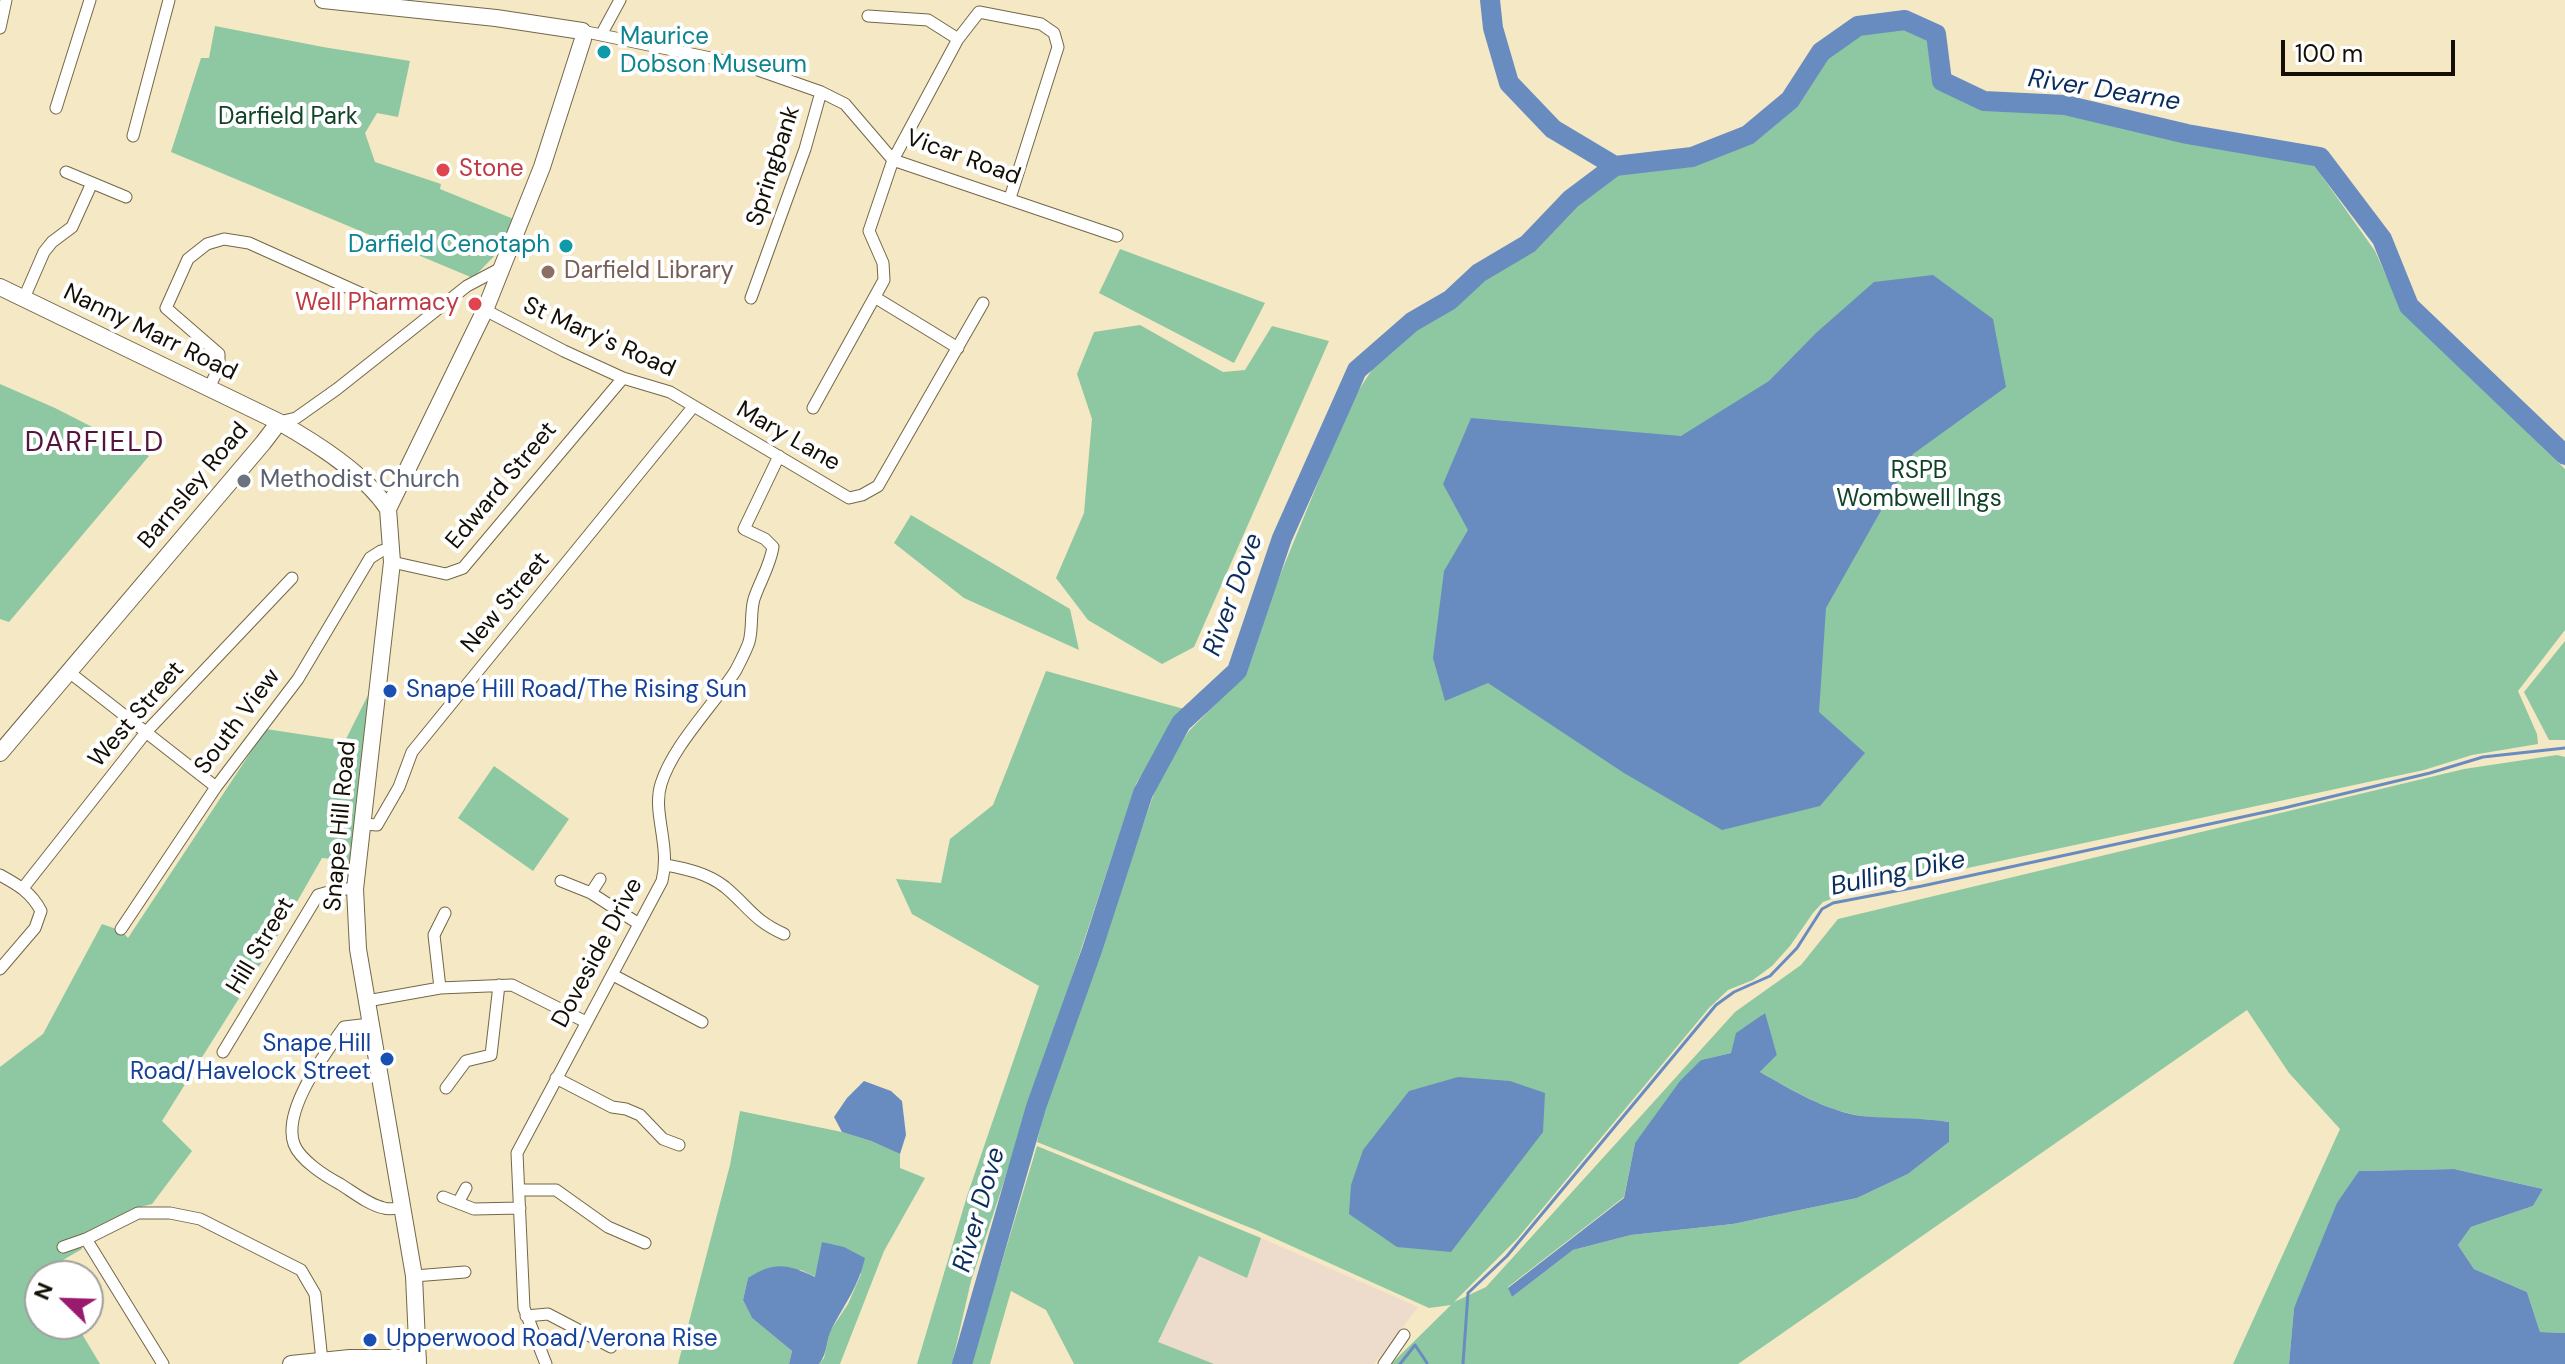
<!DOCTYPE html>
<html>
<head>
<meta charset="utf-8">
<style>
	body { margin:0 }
	#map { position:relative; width:2565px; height:1364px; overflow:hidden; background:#f5e8c4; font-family:"DM Sans",sans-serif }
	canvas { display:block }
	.north { position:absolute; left:24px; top:1260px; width:80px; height:80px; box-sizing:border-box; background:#fff; border:2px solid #a19f9b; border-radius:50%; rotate:293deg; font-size:22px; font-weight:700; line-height:32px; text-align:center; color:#140f04 }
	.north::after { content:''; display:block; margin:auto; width:28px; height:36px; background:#9a1a70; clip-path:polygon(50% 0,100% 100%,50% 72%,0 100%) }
	.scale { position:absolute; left:2281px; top:40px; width:174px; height:36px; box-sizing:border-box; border:4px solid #140f04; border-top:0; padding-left:10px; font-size:24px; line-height:28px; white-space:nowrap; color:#140f04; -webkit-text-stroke:6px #fff; paint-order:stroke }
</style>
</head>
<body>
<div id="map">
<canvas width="2565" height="1364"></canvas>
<div class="north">N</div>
<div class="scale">100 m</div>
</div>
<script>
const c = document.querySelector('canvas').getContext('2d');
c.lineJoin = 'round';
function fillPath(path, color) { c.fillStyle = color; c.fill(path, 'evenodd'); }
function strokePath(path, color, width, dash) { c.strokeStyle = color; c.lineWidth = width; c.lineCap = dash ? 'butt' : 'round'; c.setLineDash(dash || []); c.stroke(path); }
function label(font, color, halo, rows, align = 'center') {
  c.font = font + ' "DM Sans",sans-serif'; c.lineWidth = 8; c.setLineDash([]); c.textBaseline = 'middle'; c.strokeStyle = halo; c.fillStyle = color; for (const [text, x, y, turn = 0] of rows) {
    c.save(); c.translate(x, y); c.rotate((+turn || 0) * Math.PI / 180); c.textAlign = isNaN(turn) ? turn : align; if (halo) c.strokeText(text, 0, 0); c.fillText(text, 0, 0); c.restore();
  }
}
fillPath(new Path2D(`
	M 1261,1238 L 1418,1307 L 1374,1364 L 1214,1364 L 1158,1343 L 1199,1255 L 1247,1277 Z`), '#eddbcb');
fillPath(new Path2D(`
	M 1902,25 L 1929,39 L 1936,83 L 1981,108 L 2068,114 L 2314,165 L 2375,251 L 2402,311 L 2565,469 L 2565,630 L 2518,691 L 2537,734 L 2538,744 L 2472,755 L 2424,770 L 1842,895 L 1823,902 L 1813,913 L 1790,946 L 1772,966 L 1753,980 L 1728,990 L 1709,1008 L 1517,1239 L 1454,1302 L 1486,1287 L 1735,1012 L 1801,965 L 1838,919 L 2464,769 L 2557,755 L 2565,757 L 2565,1333 L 2540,1332 L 2527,1292 L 2474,1269 L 2458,1245 L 2471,1227 L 2533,1206 L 2543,1189 L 2454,1169 L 2359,1171 L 2294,1308 L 2289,1364 L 2233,1364 L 2340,1129 L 2289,1073 L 2247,1010 L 1738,1364 L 1391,1364 L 1451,1305 L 1429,1308 L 1256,1230 L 1037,1142 L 1045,1108 L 1160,776 L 1189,731 L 1244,675 L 1276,585 L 1351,402 L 1375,365 L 1405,337 L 1525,252 L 1575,206 L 1617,175 L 1698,162 L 1751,141 L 1794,104 L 1828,56 L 1861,32 ZM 1764,1013 L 1777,1055 L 1760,1072 C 1791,1089 1825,1111 1862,1116 C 1891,1120 1919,1117 1949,1122 L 1949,1142 L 1908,1174 L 1857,1198 L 1733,1224 L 1631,1235 L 1573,1250 L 1512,1297 L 1508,1287 L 1624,1197 L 1635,1143 L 1701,1060 L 1731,1053 Z
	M 215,26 L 323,47 L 410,61 L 398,117 L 377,113 L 365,133 L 375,162 L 441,184 L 440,189 L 516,220 L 500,250 L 473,278 L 171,152 L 201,58 L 209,58 Z
	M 1120,249 L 1265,303 L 1234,363 L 1099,293 Z
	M 1140,325 L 1223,372 L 1245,370 L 1272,326 L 1329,341 L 1194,647 L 1162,664 L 1088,620 L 1056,578 L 1084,513 L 1092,419 L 1077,374 L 1094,332 Z
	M 0,384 L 55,408 L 149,456 L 9,622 L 0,619 Z
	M 911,515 L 1070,609 L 1079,650 L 964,598 L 894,543 Z
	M 2565,641 L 2565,740 L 2549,740 L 2524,692 Z
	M 1046,671 L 1184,709 L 1136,784 L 971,1281 L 952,1364 L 917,1364 L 967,1196 L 1039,986 L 912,914 L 896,879 L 941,883 L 950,839 L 993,805 Z
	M 368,695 L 365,769 L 353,861 L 322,858 L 270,949 L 162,1121 L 192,1151 L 152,1204 L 132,1209 L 79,1241 L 82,1249 L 44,1271 L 47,1276 L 40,1276 L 40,1324 L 76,1324 L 100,1364 L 0,1364 L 0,1067 L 43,1034 L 102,924 L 122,931 L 128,938 L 266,729 L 345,741 Z
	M 494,766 L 569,819 L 533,871 L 458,818 Z
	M 740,1111 L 842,1132 L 871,1141 L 900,1154 L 900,1168 L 925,1178 L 884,1251 L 840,1364 L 819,1364 L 824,1358 L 830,1331 L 848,1304 L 861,1274 L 823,1242 L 816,1277 L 801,1270 L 748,1278 L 743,1300 L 752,1318 L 792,1351 L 789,1364 L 678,1364 L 730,1165 Z
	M 1037,1146 L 1261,1238 L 1247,1278 L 1199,1256 L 1158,1342 L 1214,1364 L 1074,1364 L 1046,1310 L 1011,1291 L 990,1364 L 971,1364 Z`), '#8dc8a2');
fillPath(new Path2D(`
	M 1933,275 L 1993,319 L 2006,387 L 1913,454 L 1826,608 L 1819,712 L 1865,753 L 1820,806 L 1722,830 L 1624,773 L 1488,683 L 1445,701 L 1433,658 L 1444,571 L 1468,530 L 1443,484 L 1471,418 L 1681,436 L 1769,381 L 1816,333 L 1874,282 Z
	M 1765,1013 L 1777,1055 L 1760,1072 C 1792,1090 1826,1111 1862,1116 C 1891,1119 1920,1117 1949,1122 L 1949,1142 L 1908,1174 L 1857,1198 L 1733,1224 L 1631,1235 L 1573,1250 L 1512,1297 L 1508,1288 L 1624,1198 L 1635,1143 L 1680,1081 L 1701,1060 L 1731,1053 L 1736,1033 Z
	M 1458,1077 L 1510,1081 L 1545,1093 L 1543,1132 L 1451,1252 L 1397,1247 L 1349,1214 L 1351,1185 L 1363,1150 L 1409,1091 Z
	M 864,1081 L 891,1091 L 902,1101 L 906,1135 L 900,1154 L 871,1141 L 842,1132 L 834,1117 L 847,1098 Z
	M 2454,1169 L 2543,1189 L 2533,1206 L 2471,1227 L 2458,1245 L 2474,1269 L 2527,1292 L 2540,1332 L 2565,1333 L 2565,1364 L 2289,1364 L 2294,1308 L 2337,1203 L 2359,1171 Z
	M 822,1242 L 844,1247 L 865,1258 C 858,1287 846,1302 832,1328 C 826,1339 828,1353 819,1364 L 789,1364 L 792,1351 L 752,1318 L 743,1300 L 748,1278 C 774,1261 788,1264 815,1277 Z`), '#698cc0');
strokePath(new Path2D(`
	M 1400,1364 L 1415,1345 L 1427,1363
	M 1463,1364 L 1468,1293 L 1507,1256 L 1716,1005 L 1734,992 L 1770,976 L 1797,948 L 1822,909 L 1833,903 L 1922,886 L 2284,808 L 2430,773 L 2483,757 L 2565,748`), '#698cc0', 3);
strokePath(new Path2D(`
	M 1490,0 L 1493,28 L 1509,83 L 1553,129 L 1615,166 L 1692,157 L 1748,135 L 1790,100 L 1821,52 L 1858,26 L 1905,20 L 1936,34 L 1942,81 L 1984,101 L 2065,105 L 2187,134 L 2320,157 L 2382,239 L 2409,306 L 2565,455
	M 962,1364 L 1036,1107 L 1092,950 L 1143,793 L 1181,723 L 1237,671 L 1282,538 L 1357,370 L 1412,322 L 1450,300 L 1479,273 L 1528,244 L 1571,199 L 1615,166`), '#698cc0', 20);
const street = new Path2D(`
	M 868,16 L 928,20 L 958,39
	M 0,28 L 6,0
	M 582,31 L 744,65 L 821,92 L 845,104 L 893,160 L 1117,236
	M 601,35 L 620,0
	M 56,108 L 90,0
	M 133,136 L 169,0
	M 66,172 L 126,197
	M 24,298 L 44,252 L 52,242 L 72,227 L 92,183
	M 751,298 L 805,149 L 821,92
	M 876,298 L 958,348
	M 485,310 L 564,351 L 623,378 L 670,392 L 849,498 L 862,495 L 878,486 L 983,303
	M 209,388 L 219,367 L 219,354 L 166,308 L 188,259 L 207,244 L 224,239 L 249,243 L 380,302
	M 813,408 L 884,280 L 883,263 L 869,231 L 893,160 L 958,39 L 979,12 L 1041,24 L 1054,33 L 1058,47 L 1010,198
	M 279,422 L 296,418 L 337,389 L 467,286 L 501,268
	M 392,562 L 446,574 L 463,568 L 623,378
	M 69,672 L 216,787
	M 363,824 L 377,825 L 399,787 L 412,752 L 693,407
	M 666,865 C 687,869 707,873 725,887 C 749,907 753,920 784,934
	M 0,875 C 18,885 31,892 41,911 L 35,928 L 0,969
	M 561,881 L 591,893 L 639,924
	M 23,888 L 147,731 L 292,578
	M 591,893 L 600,879
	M 121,929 L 216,787 L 298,679 L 370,558 L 381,551 L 392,548
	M 613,975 L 702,1022
	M 440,988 L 434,935 L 445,913
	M 367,1001 L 440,988 L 512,985 L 586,1022
	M 370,1024 L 344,1027 C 325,1054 282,1110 294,1144 C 300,1160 325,1176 340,1184 C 353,1192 369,1205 384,1208 C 389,1210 397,1208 402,1208
	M 223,1052 L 318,895 L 339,889 L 355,889
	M 556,1078 L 612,1107 L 626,1109 L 640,1115 L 663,1139 L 679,1145
	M 446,1088 L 466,1061 L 491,1055 L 499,985
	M 519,1190 L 556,1190 L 608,1227 L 645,1243
	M 443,1197 L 474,1209 L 520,1208
	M 458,1203 L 466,1188
	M 86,1239 L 163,1364
	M 63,1247 L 86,1239 L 138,1213 L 170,1213 L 200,1219 L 301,1270 L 315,1294 L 322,1361
	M 414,1276 L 465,1272
	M 526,1316 L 548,1314 L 611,1347
	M 546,1364 L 524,1308 L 517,1153 L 662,881 C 671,845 652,813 661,784 C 673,745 714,705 736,670 C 740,662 746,651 749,642 C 753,628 750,613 754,599 C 760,581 770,566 773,547 L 765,539 L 744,529 L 779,456
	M 1384,1364 L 1404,1335`);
const secondary = new Path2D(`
	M 323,0 L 496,18 L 582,31 L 583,39 L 542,167 L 485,310 L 388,509 L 392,562 L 355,889 L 358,949 L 414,1276 L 418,1364
	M 0,287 L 279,422 C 316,443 364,473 388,509
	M 0,753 L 263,443 L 279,422
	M 291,1364 L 350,1358 L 418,1358`);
strokePath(street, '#736747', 13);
strokePath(secondary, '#736747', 18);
strokePath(street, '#fff', 11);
strokePath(secondary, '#fff', 16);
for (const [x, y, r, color] of [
	[604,52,8,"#0f9aa8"],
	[443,170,8,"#e0444e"],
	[566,246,8,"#0f9aa8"],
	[548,272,8,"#8d6e63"],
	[475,304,8,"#e0444e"],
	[244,481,8,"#6b7280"],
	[390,691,8,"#1a4fb4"],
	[387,1059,8,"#1a4fb4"],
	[370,1340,8,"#1a4fb4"]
]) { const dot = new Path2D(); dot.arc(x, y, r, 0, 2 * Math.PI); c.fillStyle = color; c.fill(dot); strokePath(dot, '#fff', 3); }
label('24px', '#0d838f', '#fff', [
	["Maurice",620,38],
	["Dobson Museum",620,66],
	["Darfield Cenotaph",550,246,"right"]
], 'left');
label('24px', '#0f4227', '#fff', [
	["Darfield Park",288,118],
	["RSPB",1919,472],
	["Wombwell Ings",1919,500]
]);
label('24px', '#140f04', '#fff', [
	["Vicar Road",963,158,20],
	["Springbank",774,166,-72],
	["Nanny Marr Road",150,333,26],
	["St Mary's Road",599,338,24],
	["Mary Lane",788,437,30],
	["Barnsley Road",194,486,-50],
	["Edward Street",502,486,-50],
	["New Street",506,603,-50],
	["West Street",137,715,-49],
	["South View",238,722,-53],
	["Snape Hill Road",341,826,-85],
	["Hill Street",261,946,-59],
	["Doveside Drive",598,953,-62]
]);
label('24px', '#be3a42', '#fff', [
	["Stone",459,170],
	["Well Pharmacy",459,304,"right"]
], 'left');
label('24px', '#785e54', '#fff', [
	["Darfield Library",564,272]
], 'left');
label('24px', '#5b616d', '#fff', [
	["Methodist Church",260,481]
], 'left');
label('24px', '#164399', '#fff', [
	["Snape Hill Road/The Rising Sun",406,691],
	["Snape Hill",371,1045,"right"],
	["Road/Havelock Street",371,1073,"right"],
	["Upperwood Road/Verona Rise",386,1340]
], 'left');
label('italic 26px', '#0a2d5d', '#fff', [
	["River Dearne",2104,91,9],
	["River Dove",1234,595,-70],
	["Bulling Dike",1898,874,-12],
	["River Dove",980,1210,-74]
]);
c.letterSpacing = '2px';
label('28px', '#52163c', '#fff', [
	["DARFIELD",95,444]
]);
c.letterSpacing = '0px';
</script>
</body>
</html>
